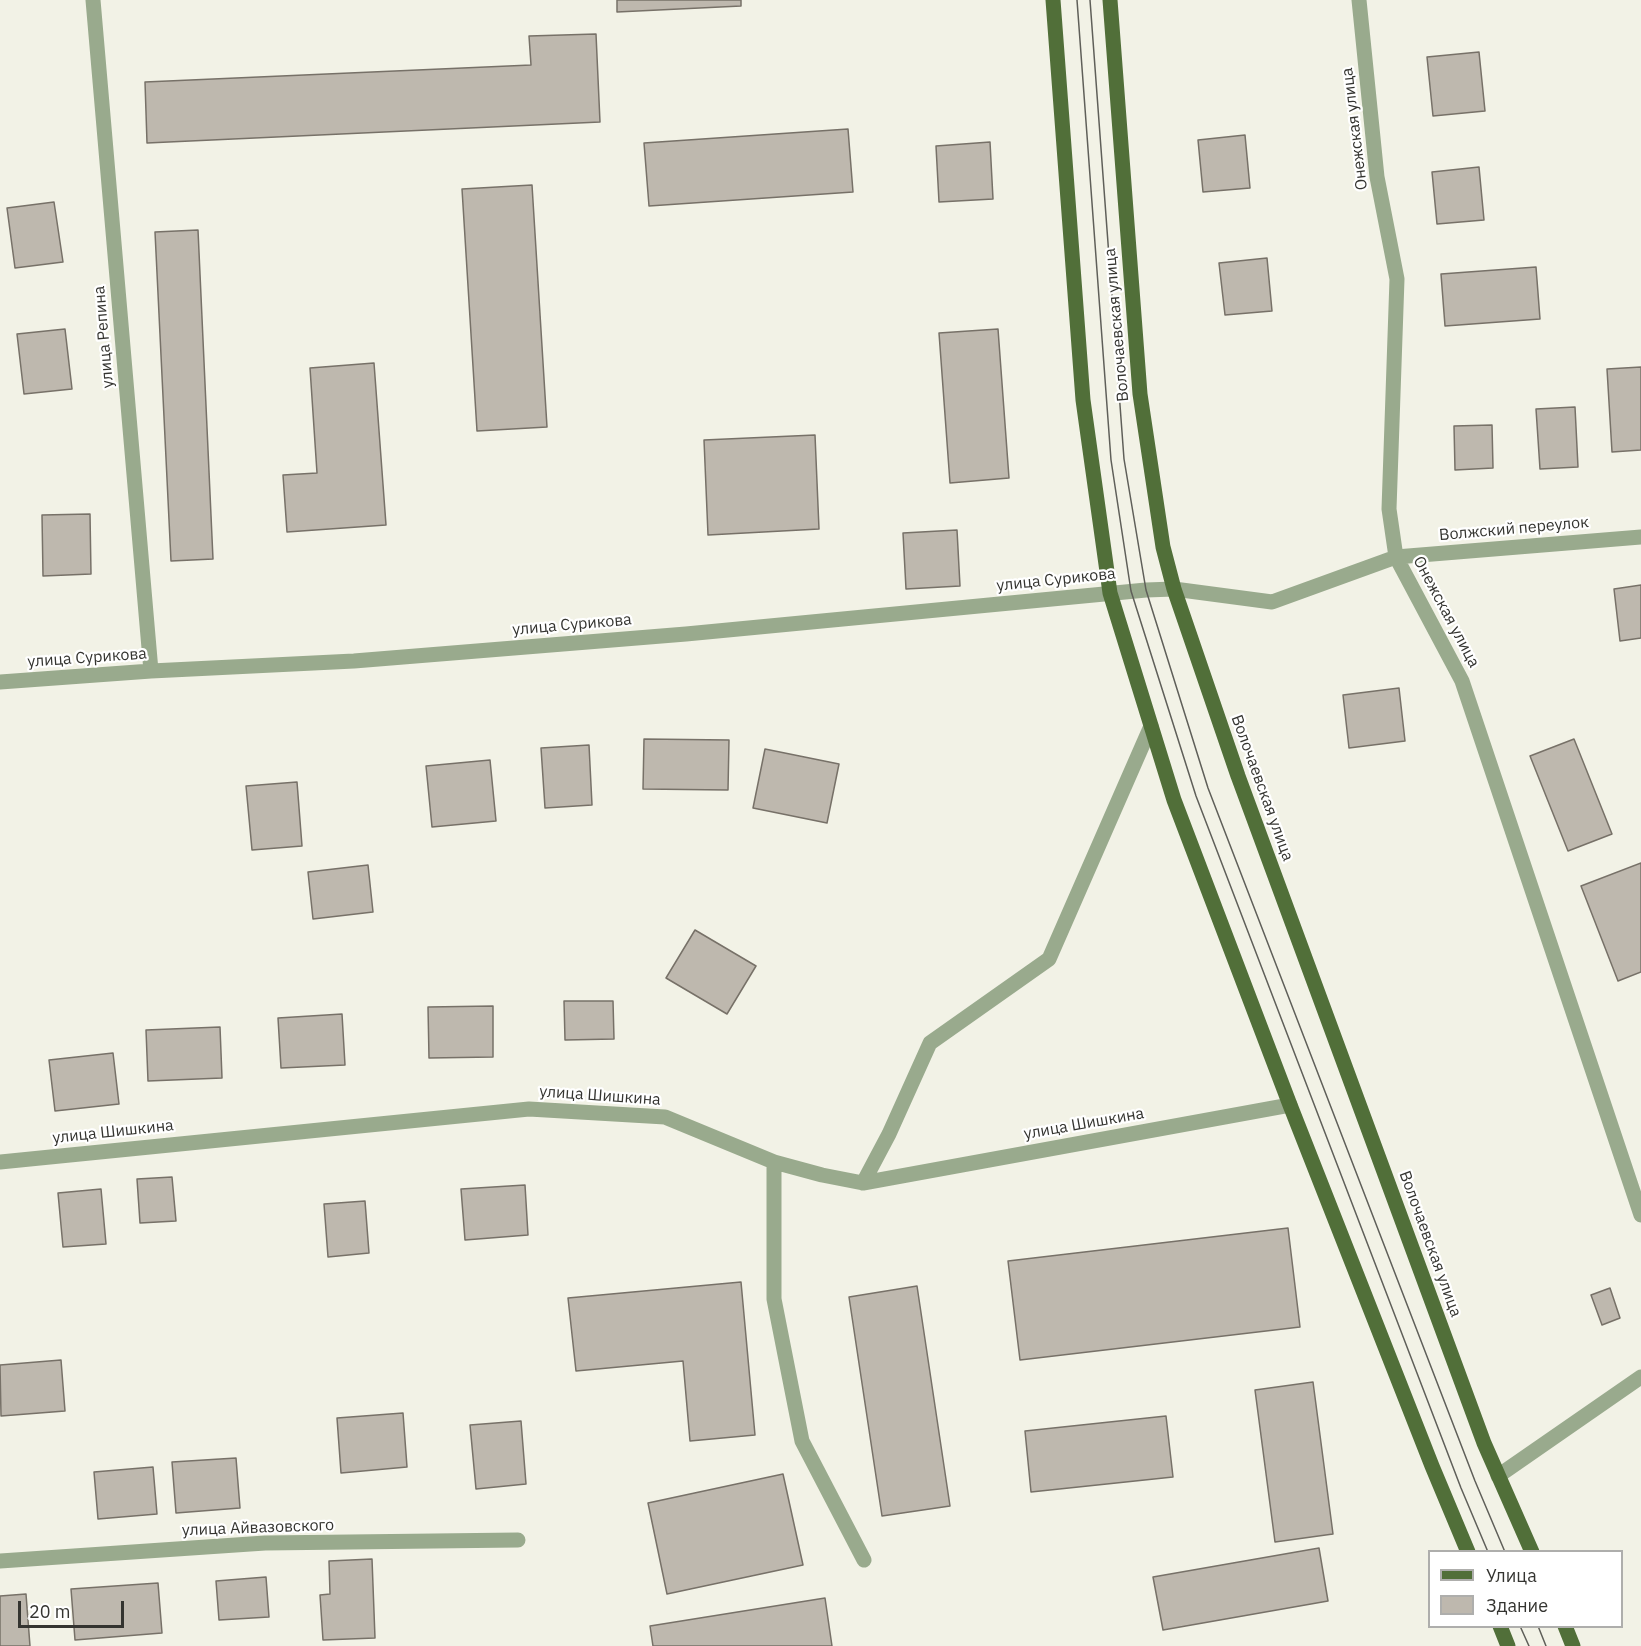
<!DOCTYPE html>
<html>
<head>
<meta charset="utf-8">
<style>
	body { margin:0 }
	#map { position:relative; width:1641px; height:1646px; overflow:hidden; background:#f2f2e6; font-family:"IBM Plex Sans",sans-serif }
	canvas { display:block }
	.legend { position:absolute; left:1428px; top:1550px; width:195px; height:78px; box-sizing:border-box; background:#fff; border:2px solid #aeaeac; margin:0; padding:8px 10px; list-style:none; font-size:18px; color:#343430 }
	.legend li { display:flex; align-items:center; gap:12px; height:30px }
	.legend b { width:30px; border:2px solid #aeaeac }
	.scale { position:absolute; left:18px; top:1601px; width:106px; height:27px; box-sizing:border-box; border:3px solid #343430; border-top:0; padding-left:8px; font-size:18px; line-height:21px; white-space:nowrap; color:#343430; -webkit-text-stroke:4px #fff; paint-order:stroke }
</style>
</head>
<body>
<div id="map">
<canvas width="1641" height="1646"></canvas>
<ul class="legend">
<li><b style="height:8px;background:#516f39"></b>Улица</li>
<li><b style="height:16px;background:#beb8ae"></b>Здание</li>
</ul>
<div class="scale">20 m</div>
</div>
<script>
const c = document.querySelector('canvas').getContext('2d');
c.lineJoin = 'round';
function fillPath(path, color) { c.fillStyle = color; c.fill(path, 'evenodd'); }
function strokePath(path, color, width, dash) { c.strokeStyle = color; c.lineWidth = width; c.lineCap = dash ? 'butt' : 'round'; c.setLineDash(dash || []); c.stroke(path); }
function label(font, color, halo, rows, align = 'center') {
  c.font = font + ' "IBM Plex Sans",sans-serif'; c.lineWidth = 4.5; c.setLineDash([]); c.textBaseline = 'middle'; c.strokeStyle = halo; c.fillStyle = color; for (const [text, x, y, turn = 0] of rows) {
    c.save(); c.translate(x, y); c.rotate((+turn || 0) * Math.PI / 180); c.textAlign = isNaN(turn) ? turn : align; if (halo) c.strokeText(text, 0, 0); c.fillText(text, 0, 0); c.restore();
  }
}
const building = new Path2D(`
	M 617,0 L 741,0 L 741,6 L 617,12 Z
	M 596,34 L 600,122 L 147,143 L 145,82 L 531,65 L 529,36 Z
	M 1479,52 L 1485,111 L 1433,116 L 1427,57 Z
	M 848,129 L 853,192 L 649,206 L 644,143 Z
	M 1245,135 L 1250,188 L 1203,192 L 1198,140 Z
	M 990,142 L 993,199 L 939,202 L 936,146 Z
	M 1479,167 L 1484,220 L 1437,224 L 1432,172 Z
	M 532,185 L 547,427 L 477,431 L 462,189 Z
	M 54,202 L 63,262 L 15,268 L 7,208 Z
	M 198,230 L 213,559 L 171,561 L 155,232 Z
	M 1267,258 L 1272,311 L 1225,315 L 1219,263 Z
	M 1536,267 L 1540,319 L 1445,326 L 1441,274 Z
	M 65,329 L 72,389 L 24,394 L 17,334 Z
	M 998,329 L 1009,478 L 950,483 L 939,333 Z
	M 374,363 L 386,525 L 287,532 L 283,475 L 317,473 L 310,368 Z
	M 1641,367 L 1641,450 L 1612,452 L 1607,369 Z
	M 1575,407 L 1578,467 L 1540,469 L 1536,409 Z
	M 1492,425 L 1493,468 L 1455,470 L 1454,426 Z
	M 815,435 L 819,529 L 708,535 L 704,440 Z
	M 90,514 L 91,574 L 43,576 L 42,515 Z
	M 957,530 L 960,586 L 906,589 L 903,533 Z
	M 1641,585 L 1641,638 L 1620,641 L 1614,589 Z
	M 1399,688 L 1405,741 L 1349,748 L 1343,695 Z
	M 644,739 L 729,740 L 728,790 L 643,789 Z
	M 1574,739 L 1612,834 L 1568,851 L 1530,756 Z
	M 589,745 L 592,805 L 545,808 L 541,748 Z
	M 765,749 L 839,764 L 827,823 L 753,808 Z
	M 490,760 L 496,821 L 432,827 L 426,766 Z
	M 297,782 L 302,846 L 252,850 L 246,786 Z
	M 1641,863 L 1641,972 L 1618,981 L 1581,886 Z
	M 368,865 L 373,912 L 313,919 L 308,872 Z
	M 695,930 L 756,966 L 727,1014 L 666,978 Z
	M 564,1001 L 613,1001 L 614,1039 L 565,1040 Z
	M 493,1006 L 493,1057 L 429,1058 L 428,1007 Z
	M 342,1014 L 345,1065 L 281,1068 L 278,1018 Z
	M 220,1027 L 222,1078 L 148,1081 L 146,1030 Z
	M 113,1053 L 119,1104 L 55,1111 L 49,1060 Z
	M 172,1177 L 176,1221 L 140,1223 L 137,1179 Z
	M 525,1185 L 528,1235 L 465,1240 L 461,1189 Z
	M 101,1189 L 106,1244 L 63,1247 L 58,1193 Z
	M 365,1201 L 369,1253 L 328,1257 L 324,1204 Z
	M 1288,1228 L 1300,1327 L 1020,1360 L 1008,1261 Z
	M 741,1282 L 755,1435 L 690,1441 L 683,1361 L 576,1371 L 568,1298 Z
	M 917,1286 L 950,1506 L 882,1516 L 849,1297 Z
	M 1610,1288 L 1620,1318 L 1602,1325 L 1591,1295 Z
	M 61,1360 L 65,1411 L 1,1416 L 0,1365 Z
	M 1313,1382 L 1333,1534 L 1275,1542 L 1255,1390 Z
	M 403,1413 L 407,1467 L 341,1473 L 337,1418 Z
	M 1166,1416 L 1173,1477 L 1031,1492 L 1025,1431 Z
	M 521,1421 L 526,1484 L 476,1489 L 470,1425 Z
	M 236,1458 L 240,1508 L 176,1513 L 172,1462 Z
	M 153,1467 L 157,1514 L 98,1519 L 94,1472 Z
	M 783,1474 L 803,1565 L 667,1594 L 648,1503 Z
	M 1319,1548 L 1328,1601 L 1163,1630 L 1153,1577 Z
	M 372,1559 L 375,1638 L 323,1640 L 320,1595 L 330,1594 L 329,1561 Z
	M 266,1577 L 269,1617 L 219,1620 L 216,1581 Z
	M 158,1583 L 162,1633 L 75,1640 L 71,1589 Z
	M 26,1594 L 30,1646 L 0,1646 L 0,1596 Z
	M 825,1598 L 832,1646 L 653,1646 L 650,1626 Z`);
fillPath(building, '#beb8ae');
strokePath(building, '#777168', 1.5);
strokePath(new Path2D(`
	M 93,0 L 151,671
	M 1359,0 L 1377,177 L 1397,279 L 1389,509 L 1396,557 L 1462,681 L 1641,1215
	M 0,682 L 151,671 L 354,661 L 686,634 L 1146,590 L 1174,589 L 1272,602 L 1396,557 L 1641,537
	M 0,1162 L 529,1109 L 665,1117 L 774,1162 L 822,1175 L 863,1183 L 1290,1105
	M 774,1162 L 774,1299 L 802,1441 L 864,1560
	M 863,1183 L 889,1134 L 930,1043 L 1049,959 L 1151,726
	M 1498,1476 L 1641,1377
	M 0,1561 L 265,1543 L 518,1540`), '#99aa8d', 15);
strokePath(new Path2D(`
	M 1053,0 L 1083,400 L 1110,593 L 1174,800 L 1290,1105 L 1432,1466 L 1468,1552
	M 1110,0 L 1140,394 L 1163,547 L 1174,589 L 1238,776 L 1484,1443 L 1532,1552
	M 1500,1626 L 1508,1646
	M 1565,1626 L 1573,1646`), '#516f39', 15);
strokePath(new Path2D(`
	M 1077,0 L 1111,460 L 1131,591 L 1196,796 L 1461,1488 L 1488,1552
	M 1090,0 L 1124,459 L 1146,590 L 1208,788 L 1475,1481 L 1505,1552
	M 1520,1626 L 1529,1646
	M 1538,1626 L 1546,1646`), '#5f5f59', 1.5);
label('16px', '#343430', '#fff', [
	["Онежская улица",1355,129,-97],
	["Волочаевская улица",1117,325,-95],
	["улица Репина",104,337,-95],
	["Волжский переулок",1514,529,-5],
	["улица Сурикова",1056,580,-6],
	["Онежская улица",1446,612,62],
	["улица Сурикова",572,625,-5],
	["улица Сурикова",87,658,-4],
	["Волочаевская улица",1262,788,70],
	["улица Шишкина",600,1096,4],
	["улица Шишкина",1084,1124,-10],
	["улица Шишкина",113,1132,-6],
	["Волочаевская улица",1430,1244,70],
	["улица Айвазовского",258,1528,-2]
]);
</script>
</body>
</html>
